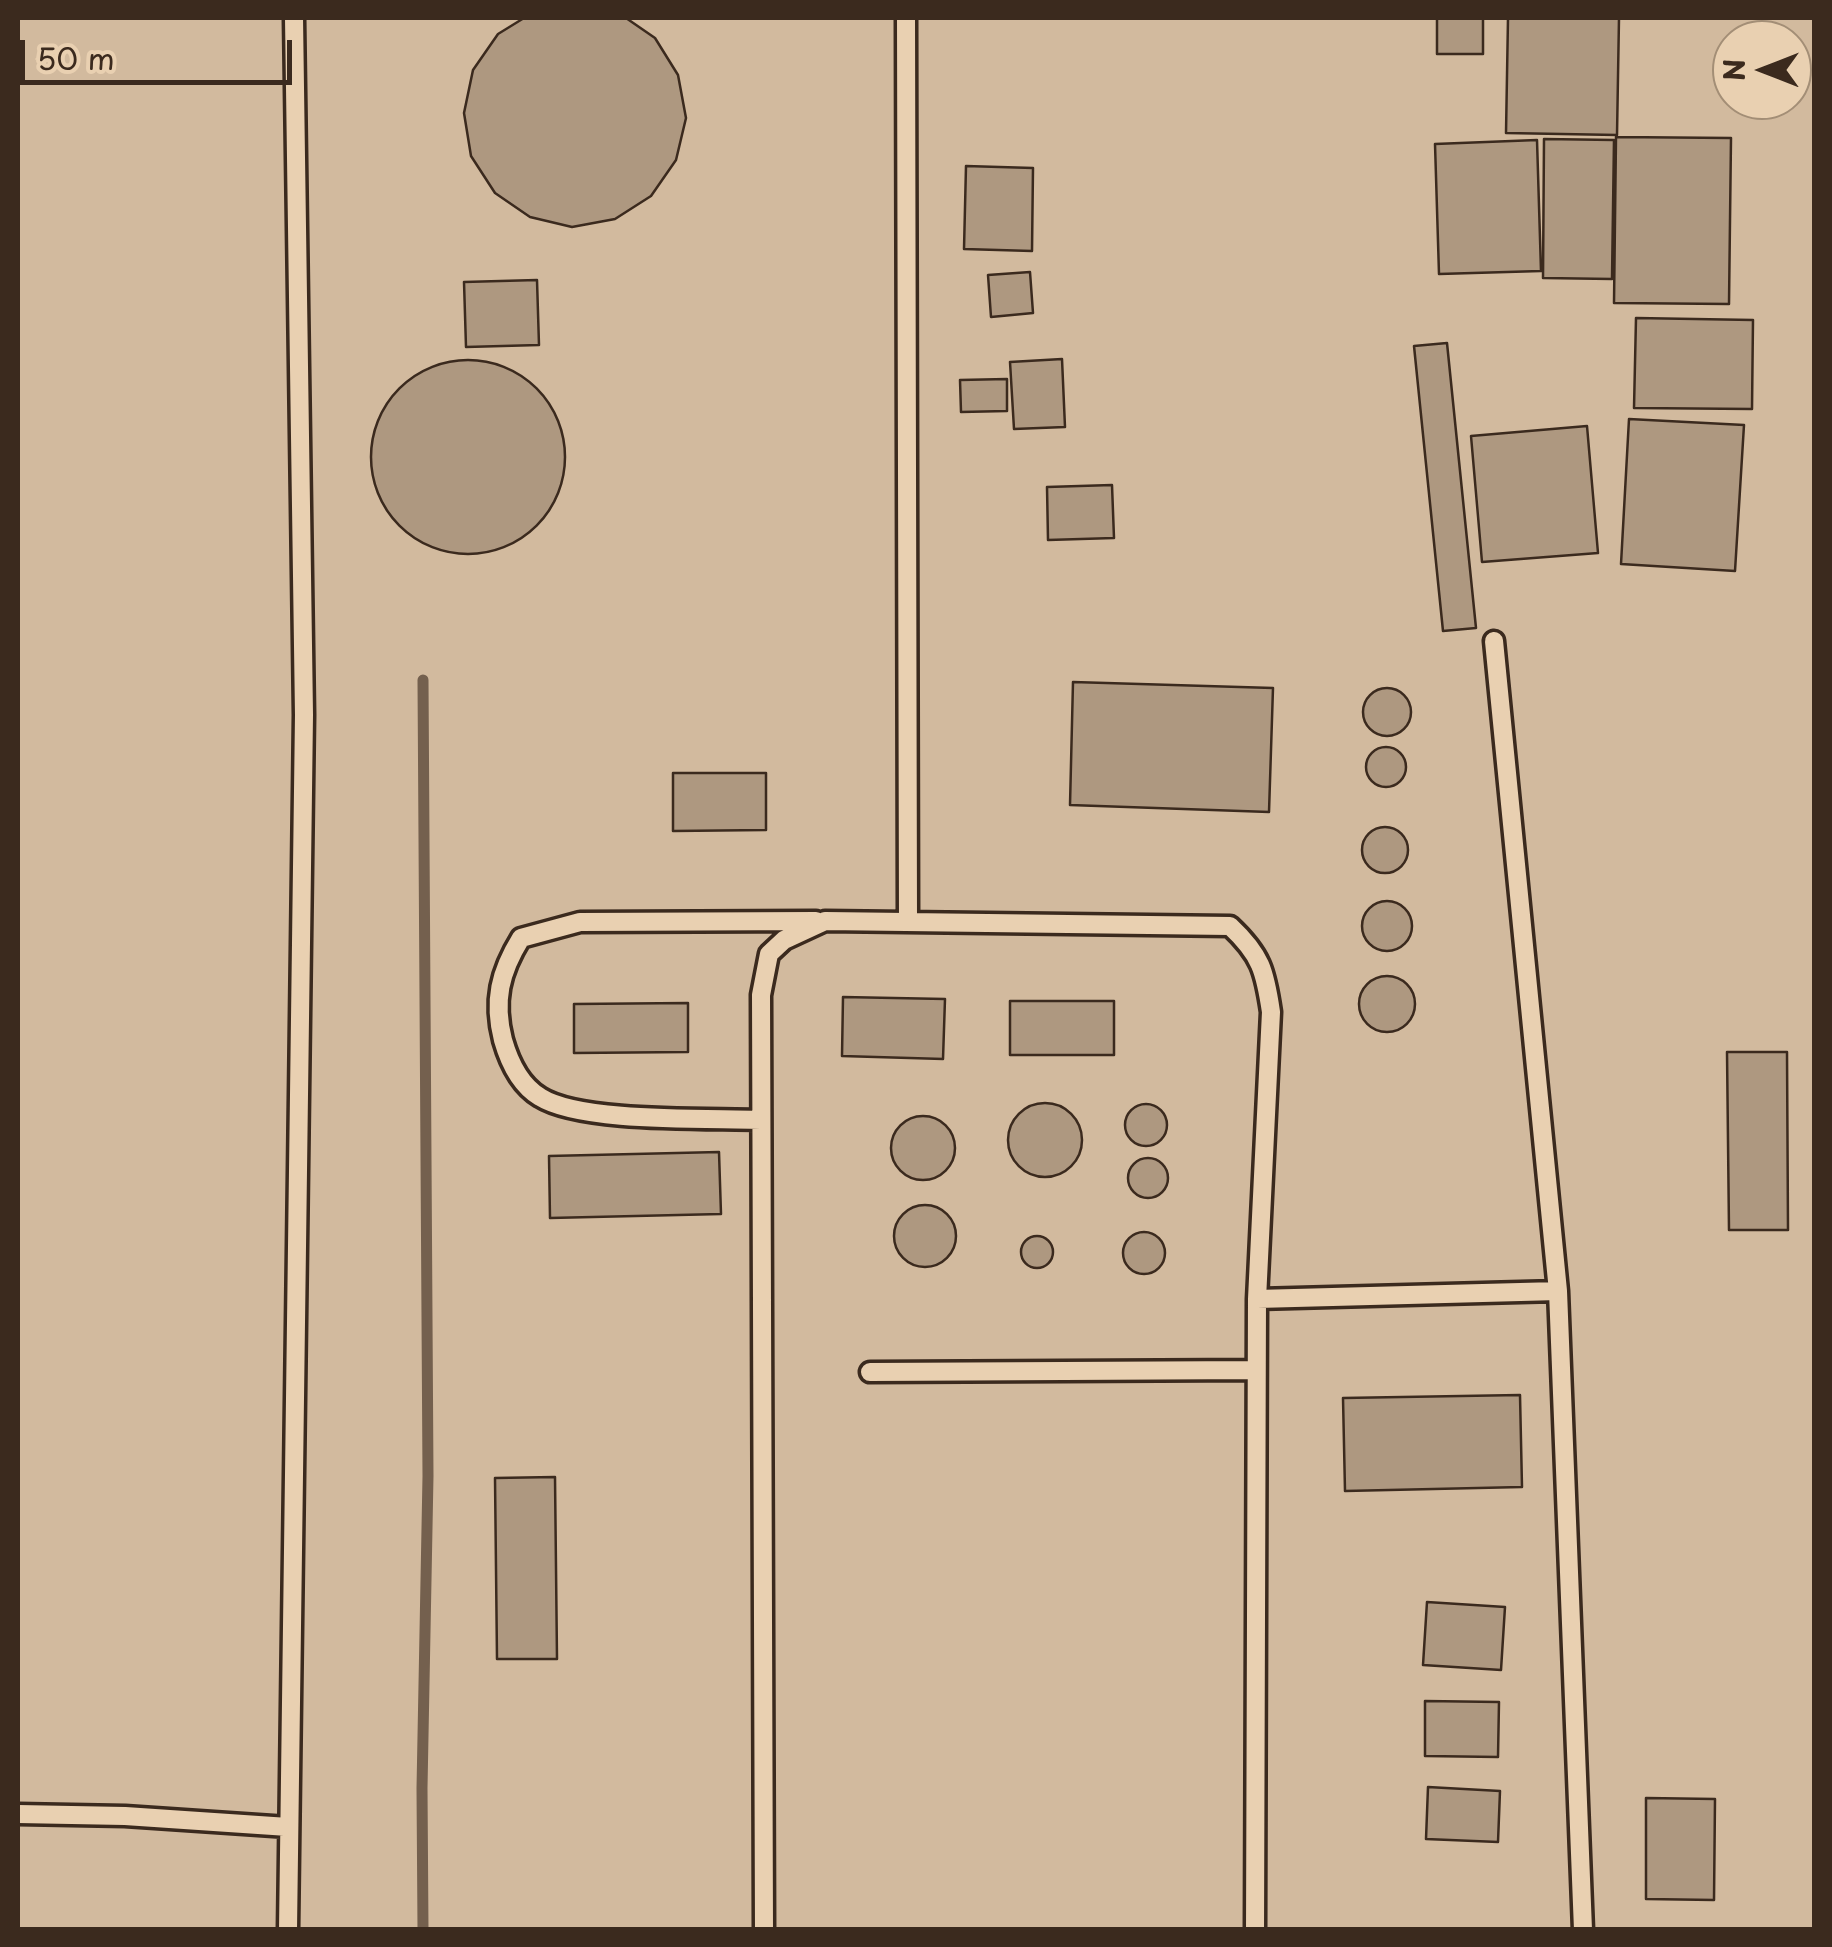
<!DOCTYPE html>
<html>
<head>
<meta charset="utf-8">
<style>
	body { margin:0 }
	#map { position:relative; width:1832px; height:1947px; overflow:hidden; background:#e2c9ab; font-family:"Playpen Sans",sans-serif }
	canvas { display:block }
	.frame { position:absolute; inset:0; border:20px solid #3b2a1e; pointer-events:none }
	.north { position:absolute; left:1712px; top:20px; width:100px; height:100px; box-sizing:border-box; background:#e9d0b1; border:2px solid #a38e76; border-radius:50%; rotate:270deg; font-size:28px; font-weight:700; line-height:40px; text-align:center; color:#3b2a1e }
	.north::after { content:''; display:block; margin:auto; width:35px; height:45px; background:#3b2a1e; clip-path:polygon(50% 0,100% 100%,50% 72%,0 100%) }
	.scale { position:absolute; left:20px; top:40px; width:272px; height:45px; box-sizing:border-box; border:5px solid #3b2a1e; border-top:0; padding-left:12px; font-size:30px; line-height:35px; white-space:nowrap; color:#3b2a1e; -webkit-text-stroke:8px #e9d0b1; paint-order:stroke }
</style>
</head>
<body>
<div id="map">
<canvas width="1832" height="1947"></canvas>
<div class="frame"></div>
<div class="north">N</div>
<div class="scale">50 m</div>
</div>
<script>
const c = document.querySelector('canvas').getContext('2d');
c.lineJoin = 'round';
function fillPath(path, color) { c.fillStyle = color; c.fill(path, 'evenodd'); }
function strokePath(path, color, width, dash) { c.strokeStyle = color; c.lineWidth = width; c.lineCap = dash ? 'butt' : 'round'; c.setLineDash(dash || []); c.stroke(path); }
fillPath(new Path2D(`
	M 18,18 L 1814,18 L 1814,1929 L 18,1929 ZM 1732,40 L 1792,40 L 1792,100 L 1732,100 Z`), '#d2ba9e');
strokePath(new Path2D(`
	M 423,680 L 428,1476 L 422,1788 L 423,1930`), '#74604e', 11);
const building = new Path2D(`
	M 524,18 L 626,18 L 655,38 L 678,75 L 686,118 L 676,160 L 651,196 L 615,219 L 572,227 L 530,217 L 495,193 L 471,156 L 464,113 L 473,70 L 498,34 Z
	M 1437,18 L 1483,18 L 1483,54 L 1437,54 Z
	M 1508,18 L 1619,18 L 1617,135 L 1506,133 Z
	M 1616,137 L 1731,138 L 1729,304 L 1614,303 Z
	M 1544,139 L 1614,140 L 1612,279 L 1543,278 Z
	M 1537,140 L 1541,271 L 1439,274 L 1435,144 Z
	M 966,166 L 1033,168 L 1032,251 L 964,249 Z
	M 1030,272 L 1033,313 L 991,317 L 988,275 Z
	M 537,280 L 539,345 L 466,347 L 464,282 Z
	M 1636,318 L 1753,320 L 1752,409 L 1634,408 Z
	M 1447,343 L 1476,628 L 1443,631 L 1414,346 Z
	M 1062,359 L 1065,427 L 1014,429 L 1010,362 Z
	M371 457a97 97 0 1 1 194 0a97 97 0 1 1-194 0Z
	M 1007,379 L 1007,411 L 961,412 L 960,380 Z
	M 1629,419 L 1744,425 L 1735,571 L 1621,564 Z
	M 1587,426 L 1598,553 L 1482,562 L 1471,436 Z
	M 1112,485 L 1114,538 L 1048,540 L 1047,487 Z
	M 1073,682 L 1273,688 L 1269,812 L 1070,805 Z
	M1363 712a24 24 0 1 1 48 0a24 24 0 1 1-48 0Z
	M1366 767a20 20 0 1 1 40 0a20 20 0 1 1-40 0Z
	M 673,773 L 766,773 L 766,830 L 673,831 Z
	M1362 850a23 23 0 1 1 46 0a23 23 0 1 1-46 0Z
	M1362 926a25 25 0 1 1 50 0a25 25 0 1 1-50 0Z
	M1359 1004a28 28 0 1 1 56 0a28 28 0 1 1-56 0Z
	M 843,997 L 945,999 L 943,1059 L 842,1056 Z
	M 1010,1001 L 1114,1001 L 1114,1055 L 1010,1055 Z
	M 688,1003 L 688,1052 L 574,1053 L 574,1004 Z
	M 1727,1052 L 1787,1052 L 1788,1230 L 1729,1230 Z
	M1008 1140a37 37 0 1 1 74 0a37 37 0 1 1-74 0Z
	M1125 1125a21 21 0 1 1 42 0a21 21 0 1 1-42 0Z
	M891 1148a32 32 0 1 1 64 0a32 32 0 1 1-64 0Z
	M 719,1152 L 721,1214 L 550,1218 L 549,1156 Z
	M1128 1178a20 20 0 1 1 40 0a20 20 0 1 1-40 0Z
	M894 1236a31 31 0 1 1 62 0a31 31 0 1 1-62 0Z
	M1123 1253a21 21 0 1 1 42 0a21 21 0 1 1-42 0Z
	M1021 1252a16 16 0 1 1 32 0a16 16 0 1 1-32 0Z
	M 1520,1395 L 1522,1487 L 1345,1491 L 1343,1398 Z
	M 555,1477 L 557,1659 L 497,1659 L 495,1478 Z
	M 1427,1602 L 1505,1607 L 1501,1670 L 1423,1665 Z
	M 1425,1701 L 1499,1702 L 1498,1757 L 1425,1756 Z
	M 1428,1787 L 1500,1791 L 1498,1842 L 1426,1839 Z
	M 1646,1798 L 1715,1799 L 1714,1900 L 1646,1899 Z`);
fillPath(building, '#ae9880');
strokePath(building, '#3b2a1e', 2.5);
const lane = new Path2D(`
	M 906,18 L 908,921
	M 1494,641 L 1558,1291 L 1583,1930
	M 761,1120 C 708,1118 581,1123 540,1097 C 520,1085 509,1061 503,1040 C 493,1001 500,972 521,938 L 580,922 L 816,921
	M 1257,1299 L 1558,1291
	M 870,1372 L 1256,1370
	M 18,1814 L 125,1816 L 288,1827
	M 288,1930 L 304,715 L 294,18
	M 764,1930 L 761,995 L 769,954 L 784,940 L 825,921 L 1230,926 C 1261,955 1265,971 1271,1012 L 1257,1299 L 1255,1930`);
strokePath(lane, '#3b2a1e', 25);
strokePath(lane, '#e9d0b1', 18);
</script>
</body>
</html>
